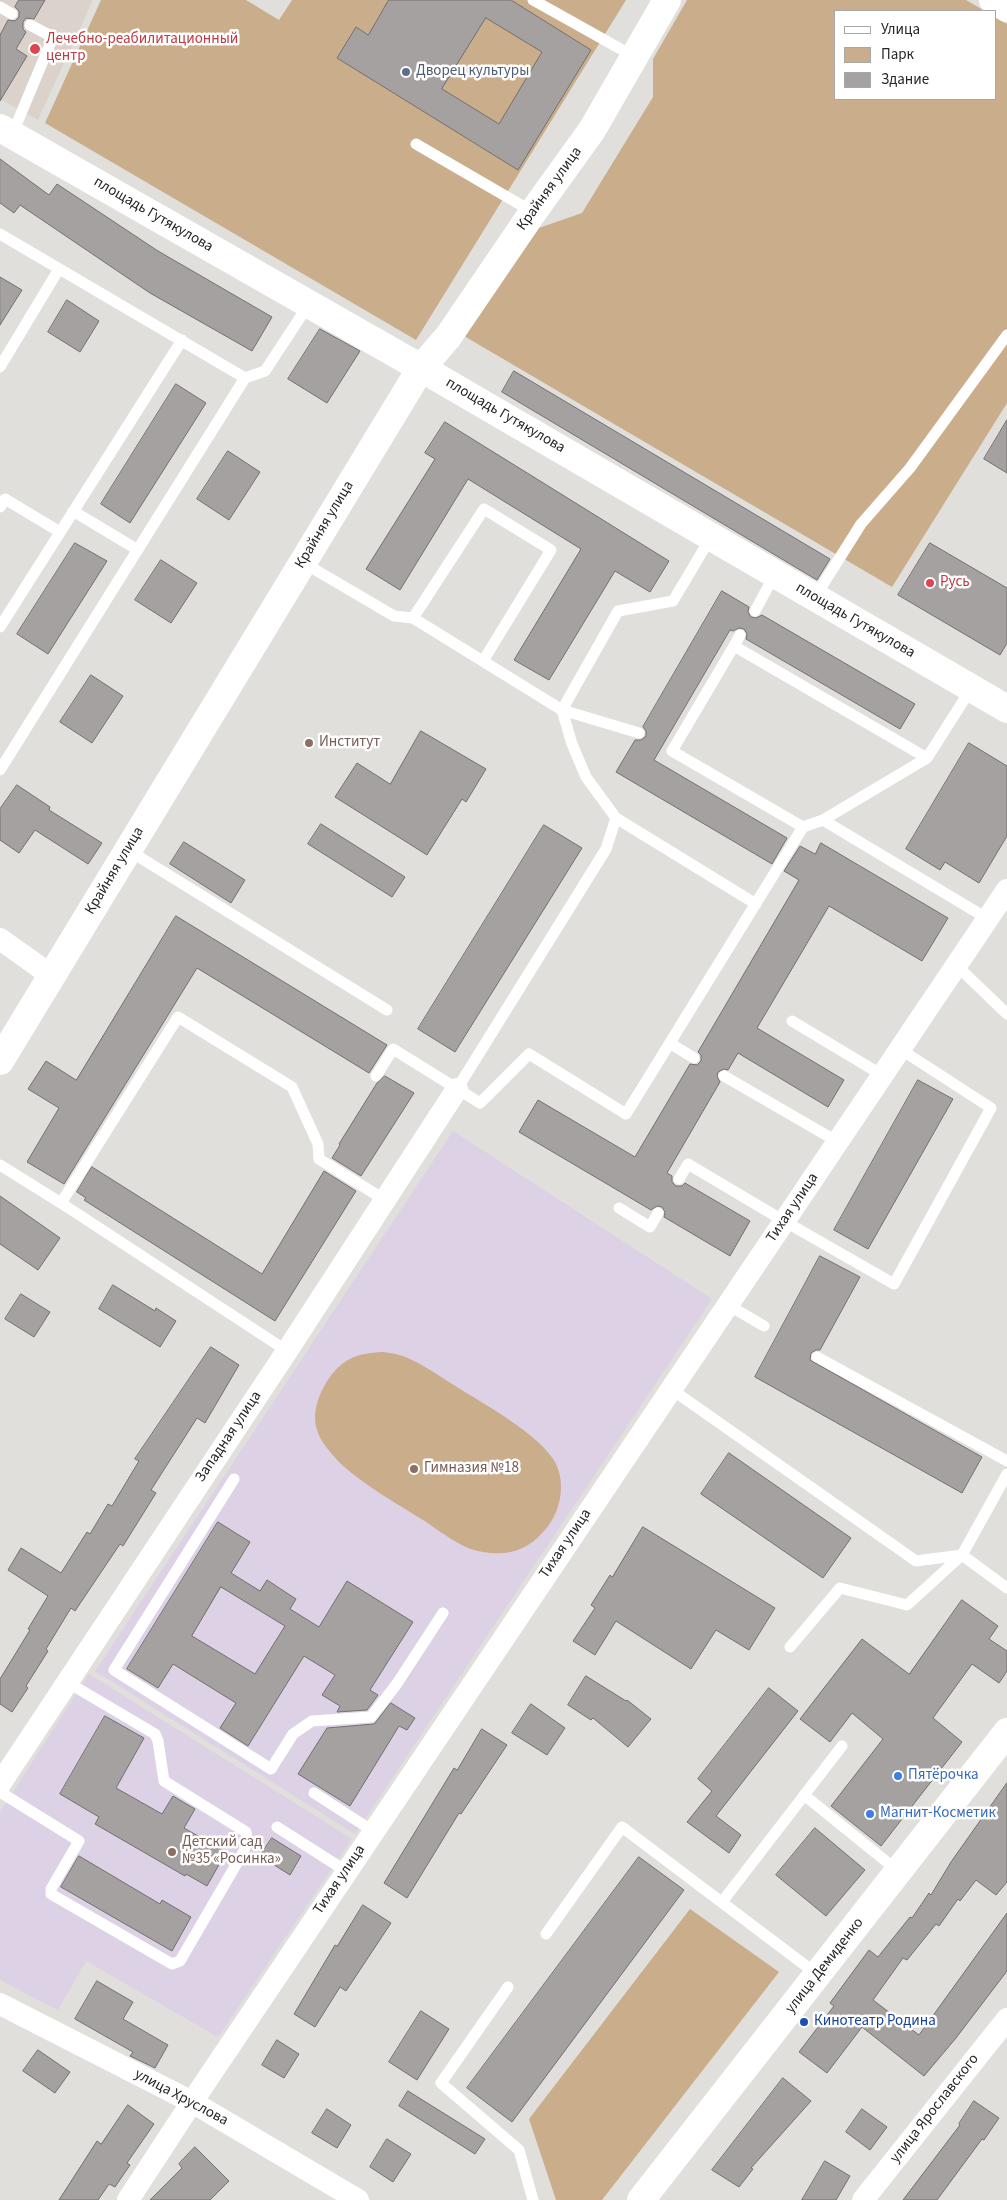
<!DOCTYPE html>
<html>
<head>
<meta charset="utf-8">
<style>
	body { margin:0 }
	#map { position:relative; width:1007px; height:2200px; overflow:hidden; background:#e1dfdc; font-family:"Source Sans 3",sans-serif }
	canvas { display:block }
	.legend { position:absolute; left:834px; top:10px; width:162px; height:90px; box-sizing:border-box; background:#fff; border:1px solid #a9a8a8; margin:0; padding:6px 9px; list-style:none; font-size:15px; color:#272625 }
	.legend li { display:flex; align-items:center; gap:10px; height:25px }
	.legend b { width:25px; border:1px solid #a9a8a8 }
</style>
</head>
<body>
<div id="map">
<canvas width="1007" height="2200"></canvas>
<ul class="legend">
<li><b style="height:6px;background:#fff"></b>Улица</li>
<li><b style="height:14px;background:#caad8a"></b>Парк</li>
<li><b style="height:14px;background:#a5a1a0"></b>Здание</li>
</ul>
</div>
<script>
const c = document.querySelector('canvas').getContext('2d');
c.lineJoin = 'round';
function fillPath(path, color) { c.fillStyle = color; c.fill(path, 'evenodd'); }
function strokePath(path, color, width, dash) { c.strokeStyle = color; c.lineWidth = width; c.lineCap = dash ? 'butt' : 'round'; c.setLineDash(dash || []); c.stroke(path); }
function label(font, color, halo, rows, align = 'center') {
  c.font = font + ' "Source Sans 3",sans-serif'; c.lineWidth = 5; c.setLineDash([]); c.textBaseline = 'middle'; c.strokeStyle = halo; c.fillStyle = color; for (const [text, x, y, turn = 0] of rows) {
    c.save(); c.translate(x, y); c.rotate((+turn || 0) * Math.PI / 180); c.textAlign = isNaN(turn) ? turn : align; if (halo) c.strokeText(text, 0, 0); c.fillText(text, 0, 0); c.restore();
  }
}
fillPath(new Path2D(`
	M 0,0 L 93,0 L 38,120 L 0,99 Z`), '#dbd3cb');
fillPath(new Path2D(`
	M 453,1131 L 712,1299 L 355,1834 L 95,1671 Z
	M 89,1674 L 352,1839 L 218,2037 L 86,1961 L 58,2010 L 0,1980 L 0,1812 Z`), '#dcd1e5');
fillPath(new Path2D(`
	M 101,0 L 246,0 L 279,20 L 292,0 L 626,0 L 416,340 L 45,123 Z
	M 687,0 L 966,0 L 985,11 L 836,11 L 836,99 L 996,99 L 996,18 L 1007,24 L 1007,403 L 892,587 L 464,336 L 539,228 L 582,213 L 653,97 L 653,59 Z
	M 383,1352 C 393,1353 402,1355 412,1360 C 427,1367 442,1378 457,1387 C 485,1405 538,1433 555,1462 C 567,1484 560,1515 543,1532 C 526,1551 508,1556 483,1552 C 461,1549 442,1532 423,1520 C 396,1503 367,1487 342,1465 C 335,1458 326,1448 321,1439 C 310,1420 316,1400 326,1383 C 341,1359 356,1353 383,1352 Z
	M 690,1909 L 779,1972 L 602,2200 L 556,2200 L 529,2119 Z`), '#caad8a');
const building = new Path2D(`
	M 19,0 L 45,0 L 34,19 L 26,18 L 23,22 L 23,29 L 26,32 L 16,49 L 27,56 L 0,101 L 0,35 L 8,20 L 15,21 L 19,17 L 19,11 L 15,7 Z
	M 389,0 L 511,0 L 591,50 L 518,170 L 337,58 L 356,27 L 368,35 ZM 486,18 L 542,52 L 499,124 L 442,89 Z
	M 0,159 L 49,195 L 57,184 L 158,251 L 272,317 L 252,351 L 150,293 L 20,205 L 14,213 L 0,203 Z
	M 0,277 L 22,290 L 0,325 Z
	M 67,300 L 99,321 L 80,352 L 48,332 Z
	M 320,329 L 360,351 L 327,403 L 288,379 Z
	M 514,371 L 830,559 L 817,580 L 502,392 Z
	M 176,384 L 206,403 L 130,523 L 101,504 Z
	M 1007,420 L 1007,473 L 984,459 Z
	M 445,422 L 669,561 L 650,592 L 615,571 L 549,680 L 514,660 L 581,549 L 468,479 L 400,590 L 366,569 L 435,459 L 425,453 Z
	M 228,451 L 260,472 L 229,520 L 197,499 Z
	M 75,543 L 107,561 L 48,654 L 17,634 Z
	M 930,543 L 1007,588 L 1007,643 L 1000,655 L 898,595 Z
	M 161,560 L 197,583 L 171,623 L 135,600 Z
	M 722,591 L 749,607 L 748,612 L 751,617 L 756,618 L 762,615 L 915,704 L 900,729 L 746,639 L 747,634 L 744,629 L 739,628 L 733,631 L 730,630 L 654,760 L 787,838 L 772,864 L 616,772 L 635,740 L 641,740 L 646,736 L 646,731 L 643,727 Z
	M 91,675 L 123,696 L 92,743 L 60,722 Z
	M 421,731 L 486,769 L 466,802 L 462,799 L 427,855 L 335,797 L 357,763 L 390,784 Z
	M 969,743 L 1007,766 L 1007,836 L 979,883 L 945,862 L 940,870 L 906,849 Z
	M 17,785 L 50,807 L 49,810 L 102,843 L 88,864 L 35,830 L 19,853 L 0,840 L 0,809 Z
	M 321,824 L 405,877 L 392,897 L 308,844 Z
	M 544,825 L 582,848 L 455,1052 L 418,1029 Z
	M 184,842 L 245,880 L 231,903 L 170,864 Z
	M 821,843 L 948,918 L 922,961 L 829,906 L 757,1028 L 844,1080 L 828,1107 L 738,1053 L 728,1070 L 724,1069 L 718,1072 L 717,1076 L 720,1082 L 667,1173 L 672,1176 L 672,1182 L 676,1186 L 682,1186 L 685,1183 L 750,1221 L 730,1256 L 664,1217 L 665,1212 L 662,1207 L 657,1206 L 651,1210 L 519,1132 L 538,1100 L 635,1157 L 690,1064 L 697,1065 L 701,1061 L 701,1055 L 698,1052 L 799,880 L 784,871 L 800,846 L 815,854 Z
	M 176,916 L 387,1045 L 369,1073 L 197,968 L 64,1184 L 27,1162 L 59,1108 L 28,1089 L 46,1061 L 76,1080 Z
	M 385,1076 L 414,1093 L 361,1176 L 332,1158 L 340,1145 L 339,1144 L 377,1083 Z
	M 918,1080 L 953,1099 L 868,1249 L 834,1230 Z
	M 92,1167 L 262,1274 L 324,1171 L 356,1191 L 275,1321 L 84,1200 L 86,1198 L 77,1192 Z
	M 0,1196 L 60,1238 L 38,1270 L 0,1244 Z
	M 820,1256 L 860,1277 L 820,1350 L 816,1350 L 811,1353 L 810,1360 L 982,1457 L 962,1493 L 755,1377 Z
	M 113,1285 L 155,1311 L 156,1308 L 176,1321 L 160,1347 L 99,1309 Z
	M 21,1294 L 50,1312 L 34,1337 L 5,1319 Z
	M 211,1347 L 239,1365 L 205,1423 L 197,1418 L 151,1490 L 156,1493 L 123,1546 L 120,1544 L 75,1611 L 71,1608 L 46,1649 L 48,1651 L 26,1686 L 28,1688 L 12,1712 L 0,1704 L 0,1679 L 30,1630 L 28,1629 L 48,1596 L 8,1570 L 21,1548 L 61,1573 L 87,1532 L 90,1534 L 108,1504 L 112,1506 L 139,1461 L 135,1459 Z
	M 729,1453 L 851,1538 L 823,1578 L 701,1494 Z
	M 218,1522 L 250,1542 L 231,1573 L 260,1591 L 267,1580 L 296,1599 L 290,1609 L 319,1627 L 347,1581 L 413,1622 L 370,1690 L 378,1695 L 367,1710 L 337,1712 L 340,1706 L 322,1695 L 335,1675 L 304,1656 L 248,1746 L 220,1728 L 236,1703 L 173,1664 L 158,1688 L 127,1669 ZM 221,1587 L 285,1626 L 255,1674 L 192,1636 Z
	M 643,1527 L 775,1608 L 749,1650 L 716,1630 L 691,1669 L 616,1621 L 595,1655 L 573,1641 L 595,1608 L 591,1605 L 610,1575 L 612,1577 Z
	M 962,1600 L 998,1626 L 989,1639 L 1007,1651 L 1007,1671 L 999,1683 L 972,1664 L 933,1718 L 962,1742 L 881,1846 L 831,1806 L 883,1739 L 852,1713 L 830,1742 L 800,1719 L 862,1639 L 909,1674 Z
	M 586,1676 L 626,1701 L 627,1700 L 651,1719 L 628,1747 L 593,1718 L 591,1720 L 568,1705 Z
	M 769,1688 L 798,1711 L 716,1816 L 741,1835 L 729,1853 L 687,1822 L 712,1791 L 698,1779 Z
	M 391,1703 L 415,1718 L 407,1730 L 399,1726 L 350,1806 L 298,1774 L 327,1728 L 374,1724 Z
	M 531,1704 L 565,1728 L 547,1755 L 512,1733 Z
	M 105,1716 L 144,1738 L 116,1788 L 162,1814 L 173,1796 L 188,1805 L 195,1809 L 184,1828 L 226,1852 L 207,1886 L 186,1874 L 185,1876 L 95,1824 L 99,1817 L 60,1794 Z
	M 482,1729 L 507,1745 L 461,1814 L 459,1813 L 407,1898 L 384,1883 L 454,1768 L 457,1770 Z
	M 1007,1783 L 1007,1882 L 996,1895 L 976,1880 L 960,1901 L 958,1899 L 939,1926 L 936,1924 L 907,1960 L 903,1958 L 873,2000 L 919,2035 L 1007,1913 L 1007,1971 L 956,2038 L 924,2076 L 862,2027 L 827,2073 L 799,2052 L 834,2006 L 830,2003 L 869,1950 L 878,1957 L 910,1917 L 912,1918 L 929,1893 L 931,1895 L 951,1862 Z
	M 815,1828 L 865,1870 L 826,1916 L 776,1875 Z
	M 272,1838 L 301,1856 L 290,1875 L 260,1856 Z
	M 79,1856 L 160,1904 L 162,1900 L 191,1917 L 172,1951 L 61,1887 Z
	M 639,1857 L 684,1890 L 512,2122 L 467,2088 Z
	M 363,1905 L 391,1923 L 346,1991 L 340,1987 L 315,2027 L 294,2014 L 335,1945 L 337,1946 Z
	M 97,1981 L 133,2002 L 123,2019 L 168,2045 L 155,2068 L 130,2056 L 133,2052 L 75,2019 Z
	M 421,2011 L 449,2029 L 417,2080 L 389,2062 Z
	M 277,2040 L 299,2054 L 284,2078 L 262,2065 Z
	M 38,2050 L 70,2072 L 55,2093 L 23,2071 Z
	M 783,2078 L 811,2101 L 751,2168 L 753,2169 L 739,2187 L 712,2170 Z
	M 408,2091 L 485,2139 L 475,2154 L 399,2106 Z
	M 974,2101 L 999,2118 L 984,2140 L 982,2139 L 937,2200 L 903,2200 L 960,2125 L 959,2124 Z
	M 128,2105 L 154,2124 L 127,2163 L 130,2165 L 115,2187 L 109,2184 L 98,2200 L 59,2200 L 97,2141 L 101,2144 Z
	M 327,2109 L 351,2125 L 337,2148 L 312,2133 Z
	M 862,2109 L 887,2127 L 870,2150 L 846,2132 Z
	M 387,2139 L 411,2154 L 393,2182 L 370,2167 Z
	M 195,2147 L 229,2181 L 210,2200 L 150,2200 L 182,2168 L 179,2164 Z
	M 825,2161 L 850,2176 L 836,2200 L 802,2200 Z`);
fillPath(building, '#a5a1a0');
strokePath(building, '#73706f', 1);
strokePath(new Path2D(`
	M 533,0 L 635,57
	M 0,7 L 12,14
	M 12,135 L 53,37 L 30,25
	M 416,144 L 533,212
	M 0,234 L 245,378 L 265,371 L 309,304
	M 0,367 L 59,269
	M 0,507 L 5,499 L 60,532
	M 73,511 L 138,550
	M 302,562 L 394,616 L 413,618 L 562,710 L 618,611 L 673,601 L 711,537
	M 815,597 L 861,524 L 910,468 L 1007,335
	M 755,611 L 775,574
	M 413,618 L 484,509 L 551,550 L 483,661
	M 0,627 L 182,340
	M 734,646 L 740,635
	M 562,710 L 639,733
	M 0,770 L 245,378
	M 616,818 L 756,904
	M 823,820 L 988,919
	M 803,827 L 672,751 L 734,646 L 927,758
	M 128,850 L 387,1010
	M 956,965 L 1007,1014
	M 792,1021 L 882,1075
	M 671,1044 L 694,1058
	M 376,1076 L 393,1049 L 480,1103 L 529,1054 L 626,1114 L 803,827 L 823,820 L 927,758 L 971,689
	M 724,1076 L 838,1142
	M 457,1089 L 606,849 L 616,818 L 586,777 L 572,744 L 562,710
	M 0,1165 L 61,1203 L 178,1017 L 292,1087 L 318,1144 L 319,1159 L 385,1200
	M 679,1179 L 688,1164 L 784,1221 L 894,1284 L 991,1108 L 900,1049
	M 61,1203 L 287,1351
	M 619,1208 L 650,1227 L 658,1213
	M 728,1305 L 764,1326
	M 817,1357 L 1007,1461
	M 671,1389 L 916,1561 L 962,1555 L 1007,1588
	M 234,1479 L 114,1670 L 271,1769 L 293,1734 L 312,1721 L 371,1717 L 396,1685 L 443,1613
	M 790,1647 L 840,1588 L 907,1605 L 962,1555 L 1007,1474
	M 0,1792 L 79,1841 L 51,1889 L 51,1894 L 172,1964 L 180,1961 L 244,1851 L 247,1839 L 246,1832 L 164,1781 L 158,1741 L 155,1734 L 67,1682
	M 314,1793 L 373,1831
	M 804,1795 L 898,1871
	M 277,1827 L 346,1871
	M 722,1902 L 842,1746
	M 546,1934 L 622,1827 L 818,1975
	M 508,1987 L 441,2083 L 519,2150 L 533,2200`), '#fff', 11);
strokePath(new Path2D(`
	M 0,939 L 52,976
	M 0,1784 L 287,1351 L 457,1089
	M 0,2004 L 192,2102 L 358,2200
	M 128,2200 L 192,2102 L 1007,890
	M 863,2200 L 1007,2019`), '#fff', 22);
strokePath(new Path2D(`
	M 993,0 L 1007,8
	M 0,128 L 421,368 L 1007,709
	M 0,1061 L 421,368 L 448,337 L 533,212 L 592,130 L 667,0`), '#fff', 28);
strokePath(new Path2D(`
	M 641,2200 L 1007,1732`), '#fff', 28);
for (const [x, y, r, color] of [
	[35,49,6,"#e0444e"],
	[406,72,5,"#5c6f8a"],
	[930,583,5,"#e0444e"],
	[309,743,5,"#8d6e63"],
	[414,1469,5,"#8d6e63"],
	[898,1776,5,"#3f7fe0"],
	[870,1814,5,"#3f7fe0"],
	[172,1852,5,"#8d6e63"],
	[804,2022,5,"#1a4fb4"]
]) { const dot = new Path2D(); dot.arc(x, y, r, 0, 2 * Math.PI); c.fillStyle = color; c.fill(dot); strokePath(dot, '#fff', 2); }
label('15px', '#be3a42', '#fff', [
	["Лечебно-реабилитационный",46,40],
	["центр",46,57],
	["Русь",940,583]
], 'left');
label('15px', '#4e5e75', '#fff', [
	["Дворец культуры",416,72]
], 'left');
label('15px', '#272625', '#fff', [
	["Крайняя улица",550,189,-54],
	["площадь Гутякулова",153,215,30],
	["площадь Гутякулова",505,416,30],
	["Крайняя улица",325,525,-59],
	["площадь Гутякулова",855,621,30],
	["Крайняя улица",115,871,-59],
	["Тихая улица",793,1208,-56],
	["Западная улица",229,1437,-56],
	["Тихая улица",566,1544,-56],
	["Тихая улица",340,1880,-56],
	["улица Демиденко",825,1966,-52],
	["улица Хруслова",181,2098,28],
	["улица Ярославского",935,2109,-52]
]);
label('15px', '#785e54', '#fff', [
	["Институт",319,743],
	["Гимназия №18",424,1469],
	["Детский сад",182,1843],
	["№35 «Росинка»",182,1860]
], 'left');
label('15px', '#366cbe', '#fff', [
	["Пятёрочка",908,1776],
	["Магнит-Косметик",880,1814]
], 'left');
label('15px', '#164399', '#fff', [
	["Кинотеатр Родина",814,2022]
], 'left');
</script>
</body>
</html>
